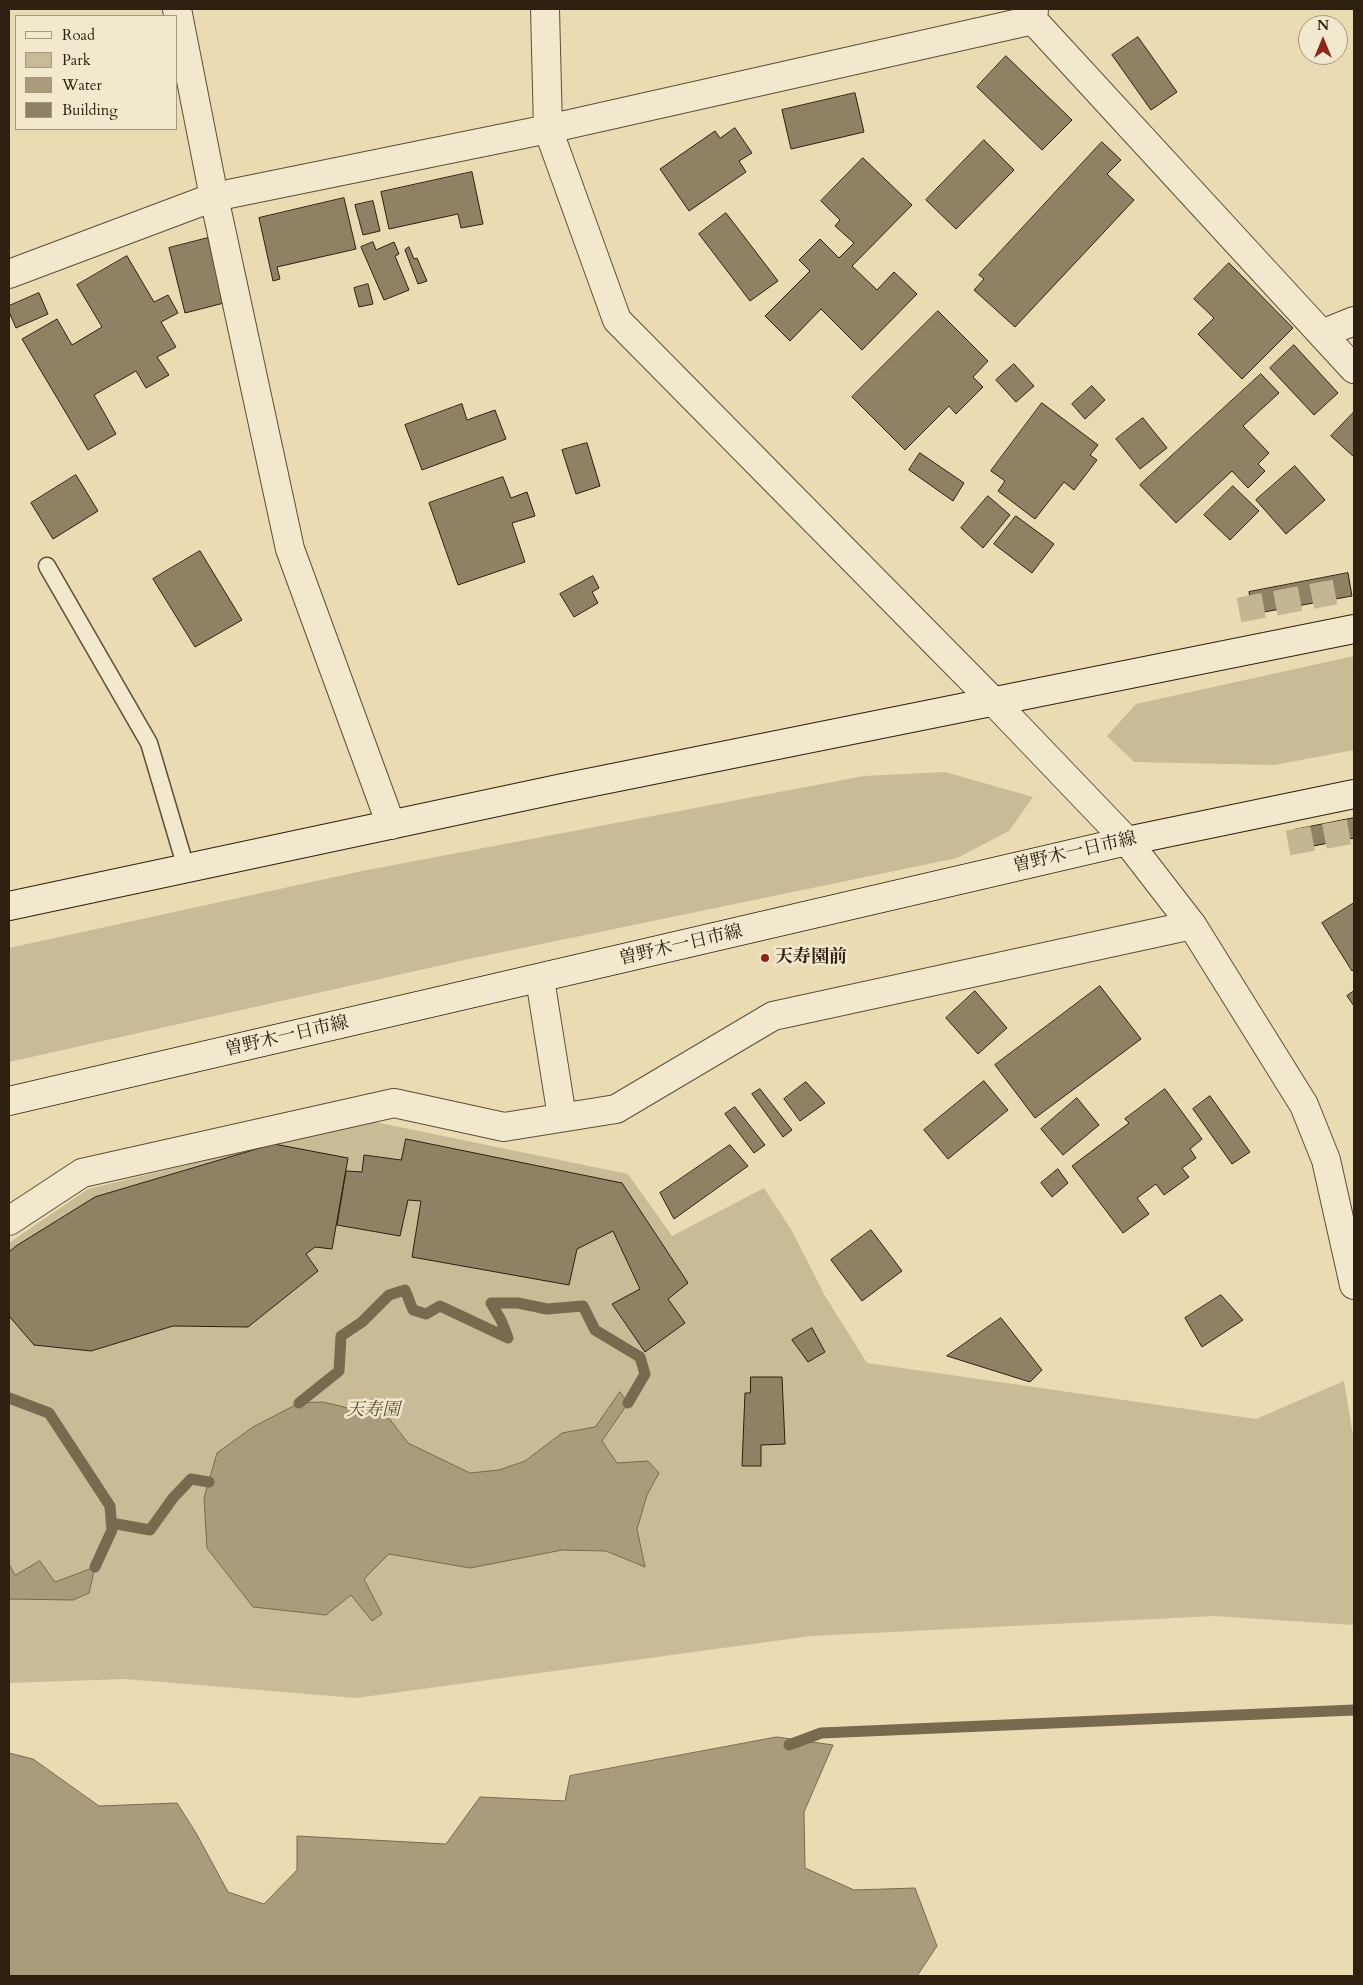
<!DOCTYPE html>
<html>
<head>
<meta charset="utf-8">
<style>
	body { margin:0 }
	#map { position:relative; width:1363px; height:1985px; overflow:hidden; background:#eadbb3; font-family:Cardo,serif }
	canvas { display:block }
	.frame { position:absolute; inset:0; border:10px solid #2e200e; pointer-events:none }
	.legend { position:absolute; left:15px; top:15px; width:162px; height:115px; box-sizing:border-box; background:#f1e8ce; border:1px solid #a39881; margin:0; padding:6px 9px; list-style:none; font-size:15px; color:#2e200e }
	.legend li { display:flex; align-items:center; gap:10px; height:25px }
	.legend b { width:25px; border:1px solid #a39881 }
	.north { position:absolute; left:1298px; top:15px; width:50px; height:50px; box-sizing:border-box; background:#f1e8ce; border:1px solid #a39881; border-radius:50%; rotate:0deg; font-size:14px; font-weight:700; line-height:20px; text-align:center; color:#2e200e }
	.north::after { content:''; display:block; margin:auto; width:18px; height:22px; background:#8f2418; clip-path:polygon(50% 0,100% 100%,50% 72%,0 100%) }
</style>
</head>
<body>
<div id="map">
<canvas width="1363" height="1985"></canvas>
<div class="frame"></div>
<ul class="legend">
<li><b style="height:6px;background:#f1e8ce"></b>Road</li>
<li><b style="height:14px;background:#cabb97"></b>Park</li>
<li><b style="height:14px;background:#aa9b7b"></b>Water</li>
<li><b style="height:14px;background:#908164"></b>Building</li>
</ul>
<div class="north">N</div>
</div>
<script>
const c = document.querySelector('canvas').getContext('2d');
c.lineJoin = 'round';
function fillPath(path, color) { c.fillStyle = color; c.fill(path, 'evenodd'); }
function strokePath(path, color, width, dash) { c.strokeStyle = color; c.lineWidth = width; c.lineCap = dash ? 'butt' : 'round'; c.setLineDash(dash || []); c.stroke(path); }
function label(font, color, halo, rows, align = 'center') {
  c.font = font + ' Cardo,"Noto Serif JP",serif'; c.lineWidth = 5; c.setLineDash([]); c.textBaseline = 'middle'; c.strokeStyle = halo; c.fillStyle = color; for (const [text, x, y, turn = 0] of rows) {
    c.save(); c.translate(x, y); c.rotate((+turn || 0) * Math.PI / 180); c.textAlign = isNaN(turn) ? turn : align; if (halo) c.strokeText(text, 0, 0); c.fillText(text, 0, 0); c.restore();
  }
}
fillPath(new Path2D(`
	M 1354,656 L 1354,750 L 1274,765 L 1134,762 L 1107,736 L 1136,704 Z
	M 945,772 L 1033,797 L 1009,831 L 957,858 L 469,959 L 9,1062 L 9,948 L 362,871 L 864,776 Z
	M 370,1121 L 628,1174 L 672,1236 L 764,1188 L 792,1231 L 825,1296 L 867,1363 L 1256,1419 L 1344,1381 L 1354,1442 L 1354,1625 L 1214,1616 L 811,1636 L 356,1698 L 125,1679 L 9,1683 L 9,1243 L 88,1189 Z`), '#cabb97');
const water = new Path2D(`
	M 620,1392 L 628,1403 L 602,1441 L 617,1463 L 648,1461 L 659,1473 L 647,1495 L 637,1529 L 645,1567 L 606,1551 L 562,1550 L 470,1568 L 389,1554 L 364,1579 L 382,1614 L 372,1621 L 351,1595 L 326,1615 L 253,1607 L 207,1548 L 204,1498 L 217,1453 L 253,1427 L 299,1403 L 323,1402 L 348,1408 L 378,1397 L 385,1413 L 408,1443 L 470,1473 L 499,1470 L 525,1461 L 562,1433 L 595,1427 Z
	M 40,1561 L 55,1582 L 95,1567 L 89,1593 L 73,1600 L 9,1599 L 9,1564 L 15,1575 Z
	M 777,1737 L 833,1745 L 804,1812 L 805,1868 L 854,1890 L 915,1888 L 937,1946 L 917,1976 L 9,1976 L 9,1753 L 33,1759 L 99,1806 L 177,1803 L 196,1833 L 228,1892 L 264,1904 L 297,1870 L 297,1836 L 446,1844 L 480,1797 L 565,1801 L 570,1776 Z`);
fillPath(water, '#aa9b7b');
strokePath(water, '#786a4f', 1);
strokePath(new Path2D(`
	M 9,1398 L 49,1413 L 110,1506 L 112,1530 L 95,1567
	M 299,1403 L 339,1371 L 341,1336 L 362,1322 L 389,1295 L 405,1290 L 413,1310 L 426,1314 L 440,1306 L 508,1338 L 501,1320 L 491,1303 L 518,1303 L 547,1309 L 583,1306 L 595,1330 L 640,1357 L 645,1374 L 628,1403
	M 111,1523 L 150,1530 L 173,1498 L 191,1479 L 209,1482
	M 789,1745 L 821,1733 L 1354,1710`), '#786a4f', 11);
const building = new Path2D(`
	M 1138,37 L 1177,92 L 1151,110 L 1112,55 Z
	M 1006,56 L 1072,120 L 1042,150 L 977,87 Z
	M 855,93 L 864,132 L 791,149 L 782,110 Z
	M 735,128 L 752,153 L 739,161 L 746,172 L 689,211 L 660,169 L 715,131 L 720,138 Z
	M 984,140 L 1014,170 L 956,229 L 926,200 Z
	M 1102,142 L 1121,160 L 1107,174 L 1134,200 L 1015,327 L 974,290 L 984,279 L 979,275 Z
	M 863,158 L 912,205 L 852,266 L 877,290 L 894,272 L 917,294 L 862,350 L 821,309 L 790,341 L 765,316 L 810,271 L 799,260 L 820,239 L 839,258 L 854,243 L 835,226 L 840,220 L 821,201 Z
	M 472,172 L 483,224 L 461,228 L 458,214 L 389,229 L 381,192 Z
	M 344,198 L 356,249 L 277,267 L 280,279 L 273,281 L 259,218 Z
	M 373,201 L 380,231 L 363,235 L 355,205 Z
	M 726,213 L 778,281 L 750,301 L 699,234 Z
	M 208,238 L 224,303 L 185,313 L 169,248 Z
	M 373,242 L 376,250 L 394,242 L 399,254 L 395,256 L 409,290 L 384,300 L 361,247 Z
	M 409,247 L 414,259 L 417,258 L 427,281 L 418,284 L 405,250 Z
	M 127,256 L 154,302 L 168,295 L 178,313 L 161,322 L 176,347 L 157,357 L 169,375 L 146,388 L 136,371 L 94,395 L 116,434 L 88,450 L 22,339 L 57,319 L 72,345 L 102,327 L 77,285 Z
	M 1229,263 L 1293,328 L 1242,379 L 1198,334 L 1214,318 L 1194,299 Z
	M 368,284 L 373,304 L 359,307 L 354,288 Z
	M 39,293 L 48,314 L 16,328 L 9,312 L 9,306 Z
	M 938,311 L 988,361 L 973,377 L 983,387 L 956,414 L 949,406 L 905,450 L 852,397 Z
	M 1294,345 L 1338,393 L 1314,415 L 1270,368 Z
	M 1014,364 L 1034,386 L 1016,402 L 996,380 Z
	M 1261,374 L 1279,393 L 1243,426 L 1269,453 L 1258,464 L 1265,471 L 1248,488 L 1232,471 L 1176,523 L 1140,485 Z
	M 1092,386 L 1105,400 L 1085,419 L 1072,404 Z
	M 1042,403 L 1098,445 L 1090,455 L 1097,460 L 1074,490 L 1064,482 L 1035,519 L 998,491 L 1005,481 L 991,471 Z
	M 462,404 L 467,420 L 495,410 L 506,439 L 422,470 L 405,425 Z
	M 1354,412 L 1354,457 L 1331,436 Z
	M 1143,418 L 1167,448 L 1140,469 L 1116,439 Z
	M 587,443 L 600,486 L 576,494 L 562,450 Z
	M 920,453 L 964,483 L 953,501 L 909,470 Z
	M 1295,466 L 1325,500 L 1286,534 L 1256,500 Z
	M 76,475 L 98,511 L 53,539 L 31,503 Z
	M 503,477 L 511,498 L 527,492 L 535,516 L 512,523 L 525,562 L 458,585 L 429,503 Z
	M 1233,486 L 1259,511 L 1230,540 L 1204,515 Z
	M 988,496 L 1010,515 L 983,548 L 961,528 Z
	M 1016,516 L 1054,544 L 1032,573 L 994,544 Z
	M 200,551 L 242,620 L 195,647 L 153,579 Z
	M 1348,573 L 1352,596 L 1253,614 L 1249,592 Z
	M 593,576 L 599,588 L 592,592 L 598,603 L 574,617 L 560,594 Z
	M 1354,818 L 1354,838 L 1298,849 L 1294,830 Z
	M 1354,903 L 1354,969 L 1352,971 L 1322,923 Z
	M 1100,986 L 1141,1039 L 1035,1118 L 995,1065 Z
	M 975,991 L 1007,1028 L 978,1054 L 946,1018 Z
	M 1354,991 L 1354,1006 L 1347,996 Z
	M 984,1081 L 1008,1110 L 948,1159 L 924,1130 Z
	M 806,1082 L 825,1103 L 800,1121 L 784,1099 Z
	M 760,1089 L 792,1130 L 783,1137 L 752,1094 Z
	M 1165,1089 L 1202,1139 L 1190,1149 L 1196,1158 L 1182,1168 L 1189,1177 L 1164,1195 L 1156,1184 L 1137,1198 L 1149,1214 L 1123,1233 L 1072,1166 L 1129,1123 L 1125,1119 Z
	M 1210,1096 L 1250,1152 L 1232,1164 L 1193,1109 Z
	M 1077,1098 L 1099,1125 L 1063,1155 L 1041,1129 Z
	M 735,1107 L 765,1145 L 754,1153 L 725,1114 Z
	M 406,1139 L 622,1183 L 688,1283 L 668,1299 L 685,1323 L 645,1352 L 612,1304 L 640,1289 L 613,1231 L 577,1249 L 569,1285 L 412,1257 L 421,1201 L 408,1200 L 400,1236 L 337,1225 L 346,1171 L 362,1172 L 364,1155 L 401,1160 Z
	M 274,1144 L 348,1158 L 332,1249 L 315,1247 L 306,1254 L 318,1271 L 248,1327 L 173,1326 L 91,1351 L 34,1345 L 9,1316 L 9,1252 L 16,1246 L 95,1197 Z
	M 730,1145 L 748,1166 L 674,1219 L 660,1193 Z
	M 1058,1169 L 1068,1183 L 1052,1197 L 1041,1183 Z
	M 871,1230 L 902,1271 L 862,1301 L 831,1260 Z
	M 1221,1295 L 1243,1320 L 1202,1347 L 1185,1318 Z
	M 1001,1318 L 1042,1370 L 1030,1382 L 947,1356 Z
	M 812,1328 L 825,1352 L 808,1362 L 792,1340 Z
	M 751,1377 L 782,1377 L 785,1444 L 761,1445 L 761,1466 L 742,1466 L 745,1393 L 750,1393 Z`);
fillPath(building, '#908164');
strokePath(building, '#2e200e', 1);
strokePath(new Path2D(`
	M 1239,610 L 1335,592
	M 1288,843 L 1354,831`), '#c4b692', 25, [25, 12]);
const service = new Path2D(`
	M 47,566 L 149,743 L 186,868`);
const minor = new Path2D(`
	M 177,9 L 214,197 L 290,549 L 391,825
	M 545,9 L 548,129 L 617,320 L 994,702
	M 9,274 L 214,197 L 548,129 L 1033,20
	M 1322,334 L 1354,321
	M 540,979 L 562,1117
	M 9,1221 L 82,1173 L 394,1103 L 504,1127 L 616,1109 L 773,1016 L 1192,925`);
const tertiary = new Path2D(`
	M 1034,9 L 1033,20 L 1354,369
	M 994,702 L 1127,841 L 1192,925 L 1304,1105 L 1326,1160 L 1354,1285`);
const secondary = new Path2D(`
	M 9,906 L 563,788 L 1354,629
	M 9,1101 L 1127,841 L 1354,794`);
strokePath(service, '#5d4f37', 19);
strokePath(minor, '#5d4f37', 30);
strokePath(tertiary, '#5d4f37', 30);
strokePath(secondary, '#2e200e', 30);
strokePath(service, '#f1e8ce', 16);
strokePath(minor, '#f1e8ce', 28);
strokePath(tertiary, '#f1e8ce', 28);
strokePath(secondary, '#f1e8ce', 28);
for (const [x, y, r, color] of [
	[765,958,5,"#8f2418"]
]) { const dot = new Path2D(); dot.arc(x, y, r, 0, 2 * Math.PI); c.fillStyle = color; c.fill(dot); strokePath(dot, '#f1e8ce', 2); }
label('18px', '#2e200e', '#f1e8ce', [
	["曽野木一日市線",1075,853,-13],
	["曽野木一日市線",681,946,-13],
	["曽野木一日市線",287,1037,-13]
]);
label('bold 18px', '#2e200e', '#f1e8ce', [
	["天寿園前",775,958]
], 'left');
label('italic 18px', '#5d4e37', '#f1e8ce', [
	["天寿園",373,1411]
]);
</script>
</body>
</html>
